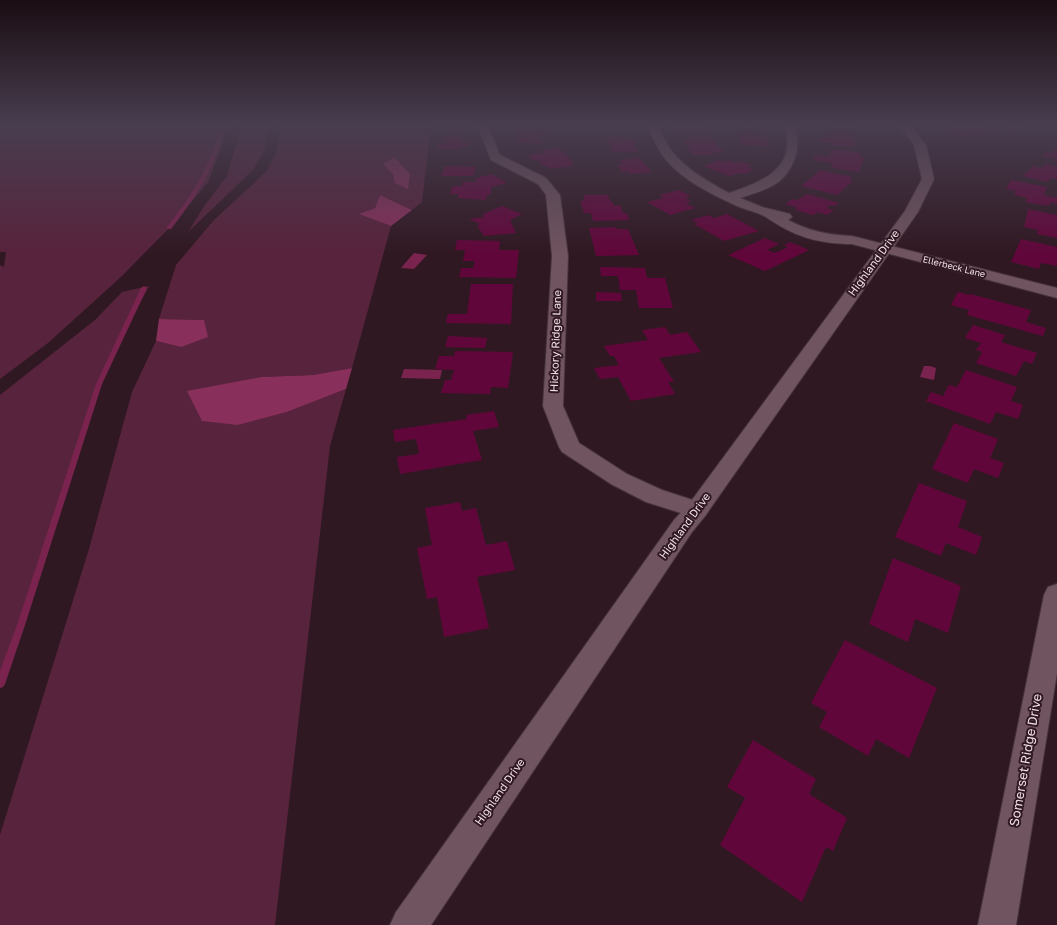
<!DOCTYPE html>
<html>
<head>
<meta charset="utf-8">
<style>
	body { margin:0 }
	canvas { display:block; background:#301822 }
</style>
</head>
<body>
<canvas width="1057" height="925"></canvas>
<script>
const c = document.querySelector('canvas').getContext('2d');
c.lineJoin = 'round';
function fillPath(path, color) { c.fillStyle = color; c.fill(path, 'evenodd'); }
function strokePath(path, color, width, dash) { c.strokeStyle = color; c.lineWidth = width; c.lineCap = dash ? 'butt' : 'round'; c.setLineDash(dash || []); c.stroke(path); }
function label(font, color, halo, rows, align = 'center') {
  c.font = font + ' "Golos Text",sans-serif'; c.lineWidth = 4; c.setLineDash([]); c.textBaseline = 'middle'; c.strokeStyle = halo; c.fillStyle = color; for (const [text, x, y, turn = 0] of rows) {
    c.save(); c.translate(x, y); c.rotate((+turn || 0) * Math.PI / 180); c.textAlign = isNaN(turn) ? turn : align; if (halo) c.strokeText(text, 0, 0); c.fillText(text, 0, 0); c.restore();
  }
}
fillPath(new Path2D(`
	M 0,125 L 227,125 L 226,135 L 208,182 L 172,225 L 122,276 L 48,343 L 0,379 L 0,265 L 4,267 L 6,252 L 0,252 Z
	M 242,125 L 269,125 L 264,151 L 253,170 L 188,232 L 205,205 L 227,176 Z
	M 282,125 L 431,125 L 422,202 L 412,210 L 380,195 L 375,208 L 360,214 L 391,226 L 352,368 L 313,375 L 261,377 L 187,392 L 237,425 L 287,412 L 346,389 L 330,446 L 275,925 L 0,925 L 0,835 L 89,549 L 132,392 L 156,341 L 181,347 L 204,320 L 159,319 L 176,265 L 214,220 L 267,171 L 275,155 Z
	M 149,286 L 100,380 L 0,678 L 0,395 L 95,320 L 122,292 Z`), '#58233c');
fillPath(new Path2D(`
	M 394,157 L 410,174 L 408,189 L 395,183 L 393,174 L 383,164 Z
	M 380,195 L 412,210 L 391,226 L 359,214 L 375,208 Z
	M 159,319 L 204,320 L 208,337 L 181,347 L 156,341 Z
	M 352,368 L 346,389 L 287,412 L 238,425 L 202,421 L 187,391 L 261,377 L 313,375 Z`), '#88305b');
fillPath(new Path2D(`
	M 414,253 L 427,255 L 414,269 L 401,268 Z
	M 924,366 L 930,366 L 936,368 L 934,380 L 920,377 Z
	M 404,369 L 442,370 L 440,379 L 401,378 Z`), '#7a234f');
fillPath(new Path2D(`
	M 221,125 L 225,125 C 215,168 197,195 171,229 L 167,229 L 167,227 C 193,193 211,167 221,125 Z
	M 144,286 L 147,288 L 102,384 L 25,625 L 5,684 L 3,687 L 0,688 L 0,671 L 17,625 L 96,384 L 141,288 Z`), '#7a234f');
fillPath(new Path2D(`
	M 674,125 L 706,125 L 708,126 L 702,127 L 707,132 L 686,134 Z
	M 730,125 L 752,125 L 753,127 L 731,126 Z
	M 829,125 L 854,125 L 857,128 L 832,128 Z
	M 981,125 L 996,133 L 958,136 L 948,131 L 957,130 L 952,127 Z
	M 1003,125 L 1028,125 L 1028,126 L 1013,129 Z
	M 535,127 L 539,133 L 545,132 L 547,135 L 539,136 L 544,143 L 528,144 L 527,142 L 519,143 L 516,138 L 519,138 L 513,128 Z
	M 738,131 L 754,132 L 755,134 L 766,135 L 769,146 L 741,145 Z
	M 825,131 L 851,132 L 857,144 L 852,144 L 853,147 L 833,146 L 832,143 L 819,142 L 817,138 L 828,138 Z
	M 460,135 L 463,142 L 468,142 L 470,146 L 461,147 L 462,149 L 438,149 L 437,144 L 445,143 L 442,136 Z
	M 605,137 L 622,137 L 624,139 L 635,139 L 638,144 L 634,144 L 638,152 L 613,152 Z
	M 688,137 L 712,137 L 723,152 L 712,153 L 713,155 L 693,155 L 688,148 L 692,147 L 692,146 L 687,146 L 684,141 L 691,141 Z
	M 1057,147 L 1057,162 L 1053,161 L 1056,159 L 1042,156 L 1047,152 L 1050,153 Z
	M 559,148 L 574,163 L 571,163 L 574,166 L 549,169 L 546,165 L 543,166 L 538,160 L 533,161 L 528,155 L 545,153 L 542,150 Z
	M 832,149 L 861,153 L 860,157 L 865,157 L 859,172 L 831,168 L 833,163 L 813,160 L 816,155 L 828,157 Z
	M 640,158 L 652,172 L 630,174 L 628,171 L 623,172 L 617,165 L 623,164 L 619,160 Z
	M 718,160 L 723,162 L 728,160 L 736,163 L 740,161 L 752,165 L 747,167 L 754,170 L 744,174 L 738,173 L 729,176 L 703,166 Z
	M 1045,164 L 1057,166 L 1057,179 L 1051,178 L 1047,182 L 1022,176 L 1033,166 L 1041,168 Z
	M 445,166 L 476,167 L 473,176 L 441,176 Z
	M 820,170 L 852,177 L 849,180 L 853,181 L 837,195 L 801,186 Z
	M 492,174 L 507,183 L 491,187 L 491,194 L 487,195 L 486,200 L 458,198 L 458,194 L 450,194 L 452,186 L 462,186 L 463,182 L 476,182 L 476,178 Z
	M 1011,180 L 1047,187 L 1044,195 L 1057,198 L 1057,204 L 1050,202 L 1049,206 L 1025,202 L 1027,198 L 1014,195 L 1016,191 L 1006,189 Z
	M 679,190 L 691,196 L 685,198 L 691,201 L 686,203 L 695,208 L 670,215 L 647,202 L 664,198 L 659,195 Z
	M 807,194 L 839,203 L 835,206 L 831,205 L 826,208 L 834,210 L 827,215 L 818,212 L 813,215 L 795,210 L 798,208 L 785,204 L 792,199 L 797,200 Z
	M 583,195 L 608,195 L 610,201 L 612,201 L 614,206 L 620,205 L 623,213 L 627,213 L 629,220 L 593,221 L 591,213 L 584,213 L 580,201 L 585,200 Z
	M 502,206 L 522,214 L 510,220 L 516,233 L 484,236 L 477,226 L 480,224 L 469,219 L 484,217 L 483,214 Z
	M 1028,209 L 1057,215 L 1057,238 L 1037,234 L 1038,230 L 1024,227 Z
	M 727,214 L 759,231 L 724,241 L 694,224 L 698,223 L 691,220 L 708,215 L 714,218 Z
	M 616,227 L 617,229 L 628,229 L 639,255 L 596,256 L 589,228 Z
	M 765,238 L 779,244 L 767,250 L 775,253 L 788,247 L 784,245 L 790,242 L 809,250 L 765,271 L 728,255 Z
	M 1021,239 L 1057,247 L 1057,266 L 1041,263 L 1039,269 L 1011,262 Z
	M 457,240 L 500,241 L 499,250 L 519,250 L 516,278 L 459,277 L 461,268 L 473,268 L 475,261 L 463,261 L 465,250 L 455,250 Z
	M 600,267 L 645,268 L 647,278 L 665,278 L 673,308 L 639,308 L 636,290 L 620,290 L 618,276 L 601,276 Z
	M 471,284 L 513,284 L 511,324 L 446,323 L 448,314 L 467,314 Z
	M 596,292 L 621,293 L 622,301 L 596,301 Z
	M 958,292 L 969,295 L 970,294 L 1031,310 L 1026,322 L 1046,328 L 1043,336 L 967,315 L 969,310 L 951,305 Z
	M 973,325 L 1005,335 L 1001,342 L 1037,353 L 1032,364 L 1024,361 L 1016,376 L 976,363 L 982,352 L 976,350 L 981,343 L 965,338 Z
	M 665,327 L 670,335 L 687,332 L 701,352 L 659,358 L 674,382 L 668,382 L 675,394 L 631,401 L 618,377 L 600,379 L 594,368 L 619,365 L 614,356 L 610,356 L 604,346 L 648,340 L 642,330 Z
	M 448,336 L 487,338 L 485,348 L 445,347 Z
	M 455,351 L 513,352 L 508,388 L 491,387 L 490,394 L 441,393 L 445,380 L 451,380 L 454,370 L 435,369 L 439,356 L 454,356 Z
	M 966,370 L 1017,387 L 1011,401 L 1023,405 L 1018,419 L 996,412 L 990,424 L 926,401 L 931,392 L 943,396 L 949,385 L 957,387 Z
	M 494,411 L 499,427 L 473,431 L 482,460 L 400,474 L 397,457 L 419,454 L 416,439 L 395,442 L 393,430 L 467,419 L 466,415 Z
	M 954,423 L 998,439 L 990,458 L 1004,463 L 998,478 L 974,469 L 968,483 L 932,469 Z
	M 919,483 L 967,501 L 958,527 L 982,537 L 976,555 L 946,543 L 941,556 L 895,537 Z
	M 460,502 L 462,511 L 476,508 L 486,545 L 507,541 L 515,570 L 477,577 L 489,628 L 444,637 L 437,597 L 427,599 L 417,548 L 432,545 L 425,508 Z
	M 893,558 L 961,586 L 948,633 L 915,619 L 908,642 L 869,624 Z
	M 845,640 L 937,688 L 909,758 L 876,739 L 868,756 L 819,727 L 827,712 L 811,703 Z
	M 753,740 L 816,779 L 809,794 L 847,818 L 833,851 L 826,847 L 802,902 L 720,845 L 745,798 L 727,787 Z`), '#61063a');
const street = new Path2D(`
	M 479,125 L 489,125 L 488,127 L 500,155 L 546,178 L 560,195 L 568,256 L 563,406 L 579,443 L 627,474 L 662,490 L 705,504 L 709,510 L 705,516 L 697,518 L 646,502 L 611,484 L 562,452 L 559,447 L 543,406 L 552,256 L 546,195 L 538,184 L 491,160 L 478,127 Z
	M 647,125 L 657,125 C 663,135 667,147 675,155 C 689,171 710,183 729,193 C 762,182 799,168 784,125 L 794,125 C 802,145 795,170 777,183 C 767,190 752,194 740,198 L 762,207 L 790,214 L 792,217 L 788,220 C 808,231 829,235 852,236 L 1057,288 L 1057,298 L 852,244 C 818,244 793,236 766,217 C 760,213 743,209 735,205 C 711,194 683,180 666,160 C 658,150 652,136 647,125 Z
	M 1057,584 L 1057,673 L 1016,925 L 978,925 L 1044,595 L 1048,587 Z`);
const secondary = new Path2D(`
	M 899,125 L 910,125 L 926,145 L 934,179 L 918,212 L 705,516 L 692,532 L 431,925 L 390,925 L 396,912 L 674,520 L 689,504 L 905,211 L 922,179 L 914,145 Z`);
strokePath(street, '#46333c', 2);
strokePath(secondary, '#46333c', 2);
fillPath(street, '#70545f');
fillPath(secondary, '#70545f');
const sky = c.createLinearGradient(0, 0, 0, 254);
sky.addColorStop(0, '#1a0d13');
sky.addColorStop(0.49, '#483d4f');
sky.addColorStop(1, '#483d4f00');
c.fillStyle = sky;
c.fillRect(0, 0, 1057, 254);
label('9px', '#f0dfe5', '#301822', [
	["Ellerbeck Lane",954,267,14]
]);
label('11px', '#f0dfe5', '#301822', [
	["Highland Drive",874,263,-54],
	["Hickory Ridge Lane",556,341,-88],
	["Highland Drive",685,526,-54],
	["Highland Drive",500,792,-55]
]);
label('13px', '#f0dfe5', '#301822', [
	["Somerset Ridge Drive",1026,760,-80]
]);
</script>
</body>
</html>
